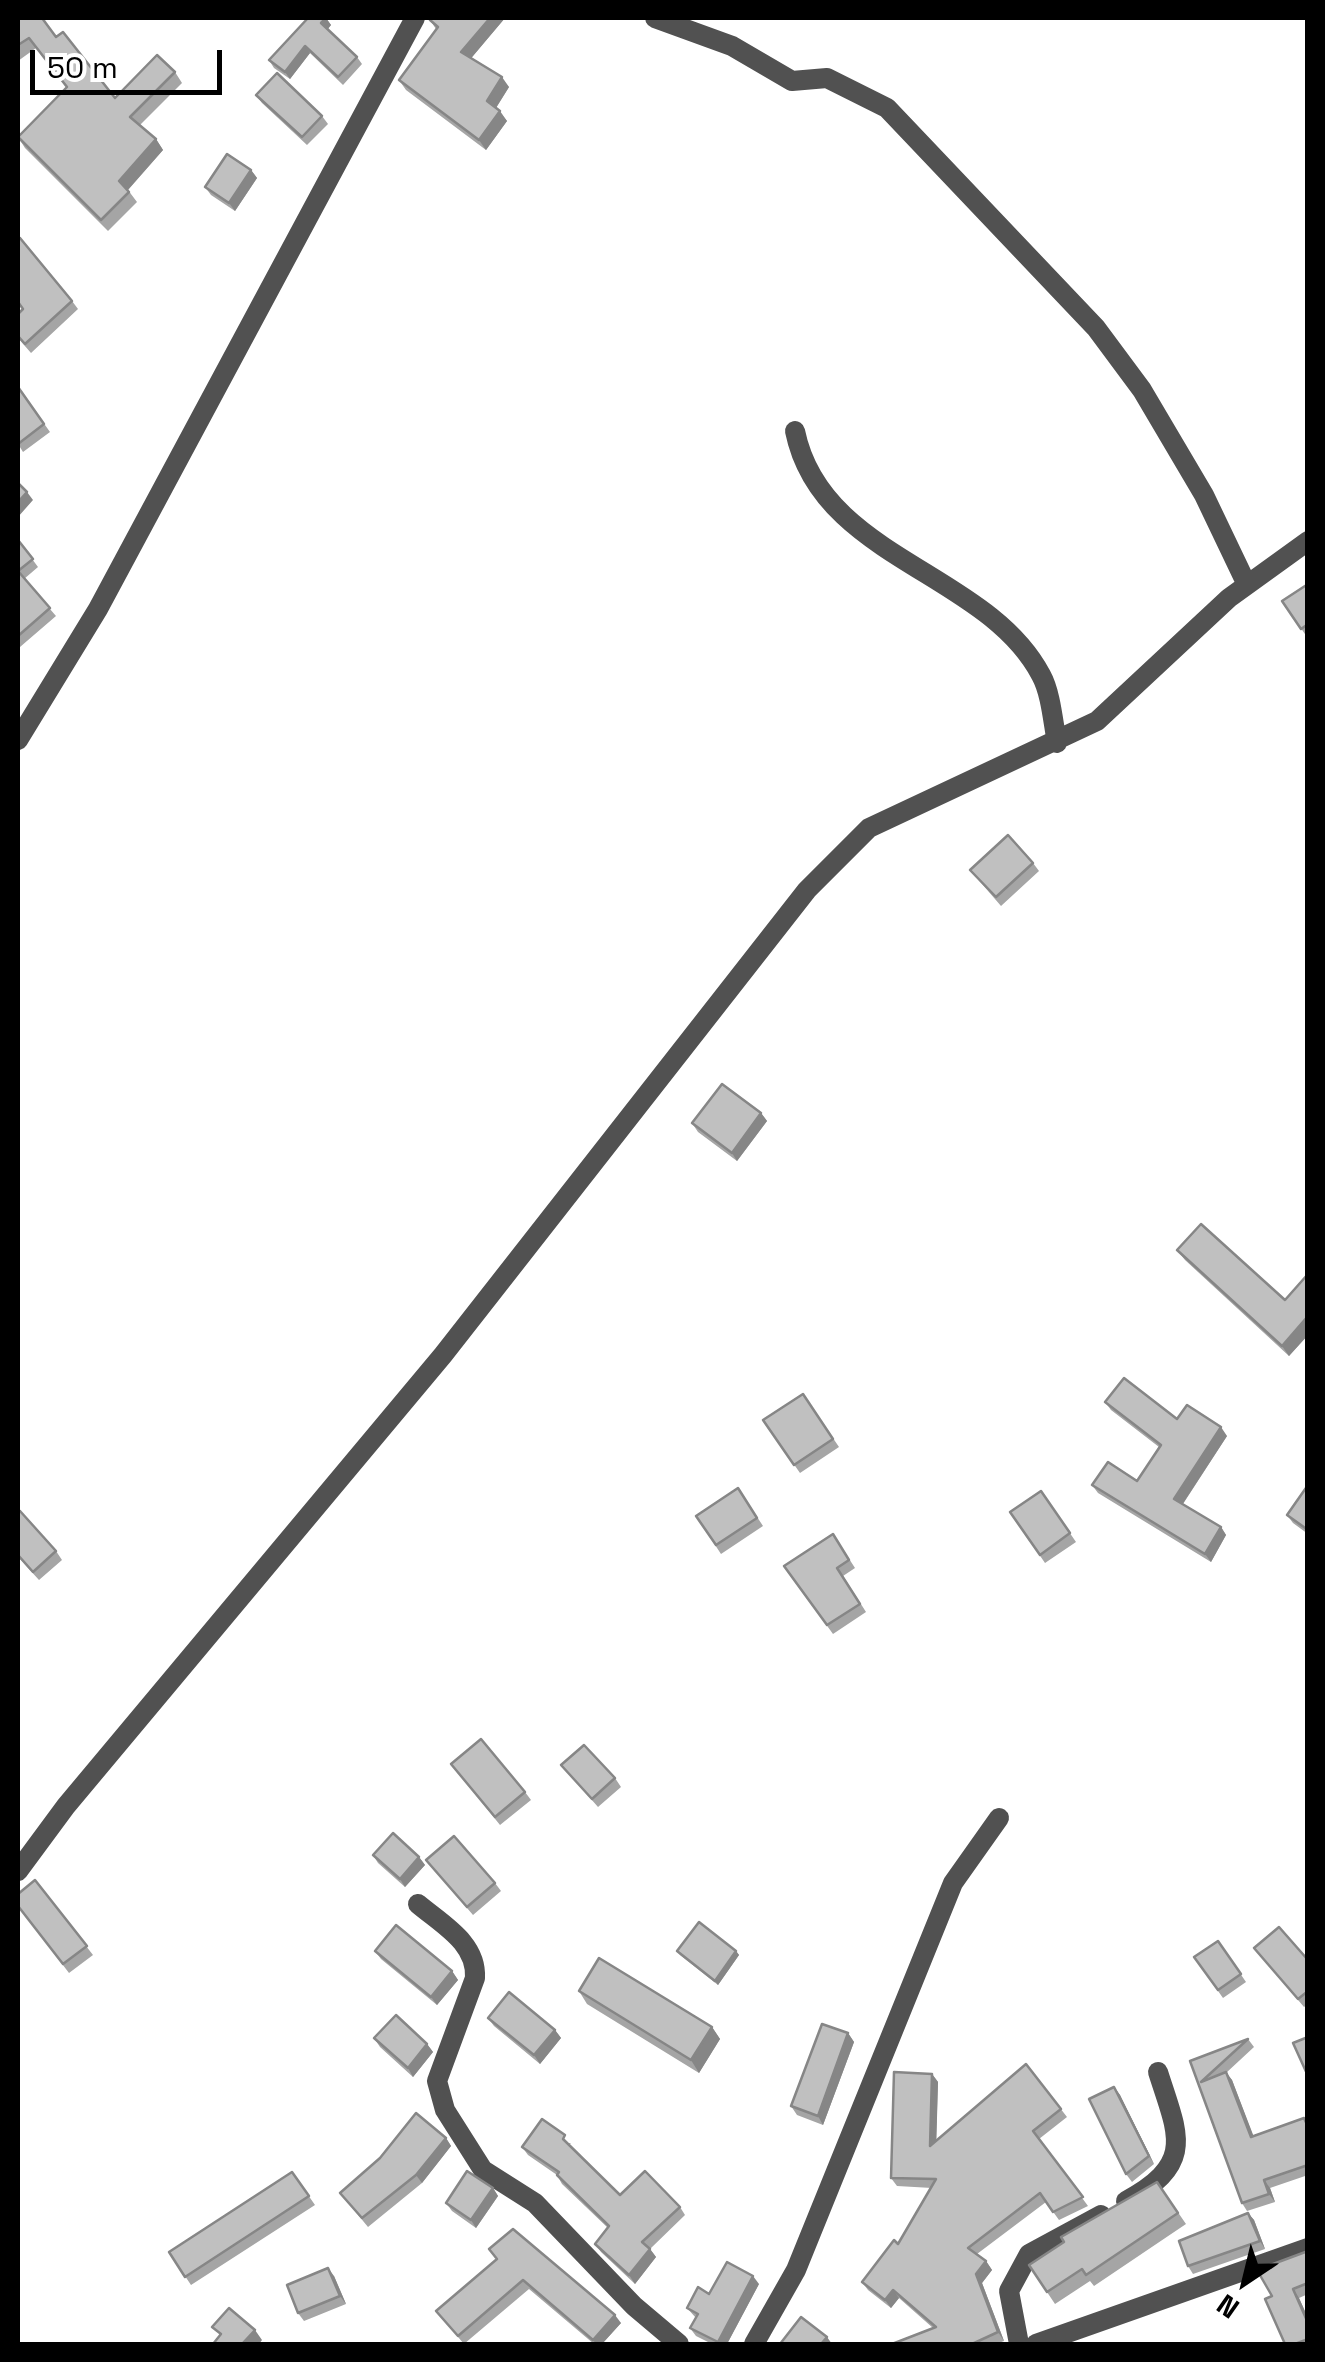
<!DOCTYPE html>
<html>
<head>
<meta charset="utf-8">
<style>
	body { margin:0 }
	#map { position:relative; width:1325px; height:2362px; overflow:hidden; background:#fff; font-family:"Space Grotesk",sans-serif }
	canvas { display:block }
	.frame { position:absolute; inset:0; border:20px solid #000; pointer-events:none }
	.north { position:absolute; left:1195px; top:2232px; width:100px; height:100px; -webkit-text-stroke:8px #fff; paint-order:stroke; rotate:215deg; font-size:28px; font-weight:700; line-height:40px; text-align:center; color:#000 }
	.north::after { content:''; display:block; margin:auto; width:35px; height:45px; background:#000; clip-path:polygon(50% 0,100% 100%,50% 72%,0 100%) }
	.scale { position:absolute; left:30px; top:50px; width:192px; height:45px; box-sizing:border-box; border:5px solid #000; border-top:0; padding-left:12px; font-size:30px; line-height:35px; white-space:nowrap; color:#000; -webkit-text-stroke:8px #fff; paint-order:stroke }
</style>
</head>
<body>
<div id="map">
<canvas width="1325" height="2362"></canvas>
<div class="frame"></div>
<div class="north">N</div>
<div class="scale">50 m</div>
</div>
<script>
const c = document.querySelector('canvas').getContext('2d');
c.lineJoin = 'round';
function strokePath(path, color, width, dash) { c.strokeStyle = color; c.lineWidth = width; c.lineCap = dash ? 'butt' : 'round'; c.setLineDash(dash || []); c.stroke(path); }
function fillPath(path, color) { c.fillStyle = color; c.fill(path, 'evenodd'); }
strokePath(new Path2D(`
	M 655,18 L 732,46 L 792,81 L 827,78 L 887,108 L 1096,328 L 1142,390 L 1204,495 L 1247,585
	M 795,431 C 821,559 986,571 1041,675 C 1051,693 1053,722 1057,743
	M 18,740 L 98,609 L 415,18
	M 18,1871 L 66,1806 L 443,1355 L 807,890 L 869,828 L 1097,721 L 1229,598 L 1308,541
	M 418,1904 C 443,1925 477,1943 475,1978 L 437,2081 L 445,2110 L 483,2170 L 535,2203 L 634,2306 L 679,2344
	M 1126,2201 C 1196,2163 1178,2135 1158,2072
	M 754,2344 L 796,2270 L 953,1883 L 999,1818
	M 1019,2344 L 1009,2291 L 1029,2254 L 1101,2215
	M 1036,2344 L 1308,2248`), '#515151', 20);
fillPath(new Path2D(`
	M 18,18 L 56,37 L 115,98 L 175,72 L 182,83 L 140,125 L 156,139 L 163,150 L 128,190 L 137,202 L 108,231 L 25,148 L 18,137 L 67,87 L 36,48 L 18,61 Z
	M 326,18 L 331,25 L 328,29 L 357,57 L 362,64 L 343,85 L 310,53 L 290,79 L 274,68 L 269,60 Z
	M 432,18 L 505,18 L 471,58 L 509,87 L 496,108 L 507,121 L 486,150 L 406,90 L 399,80 L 436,29 L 430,20 Z
	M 256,95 L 322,116 L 328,124 L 307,145 L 262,103 Z
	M 251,170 L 257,178 L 235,211 L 211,195 L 205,187 Z
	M 72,301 L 78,309 L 31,353 L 18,338 L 18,314 Z
	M 18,387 L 50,432 L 23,452 L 18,444 Z
	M 18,540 L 38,567 L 24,579 L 56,616 L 20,647 L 18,644 Z
	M 1308,584 L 1308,636 L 1307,637 L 1282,601 Z
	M 1033,863 L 1039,871 L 1001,906 L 970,870 Z
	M 761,1113 L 767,1121 L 737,1161 L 698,1132 L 692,1123 Z
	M 1177,1250 L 1285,1300 L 1308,1274 L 1308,1335 L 1289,1356 L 1185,1260 Z
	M 803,1394 L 839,1447 L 800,1473 L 763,1420 Z
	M 1105,1402 L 1177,1419 L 1227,1436 L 1183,1504 L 1221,1527 L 1226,1535 L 1211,1562 L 1098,1493 L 1092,1485 L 1137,1481 L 1159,1447 L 1111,1410 Z
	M 1308,1485 L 1308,1534 L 1293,1523 L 1287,1515 Z
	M 738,1488 L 763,1526 L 721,1554 L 696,1516 Z
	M 1041,1491 L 1076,1542 L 1045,1563 L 1010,1512 Z
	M 18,1513 L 56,1551 L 62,1560 L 39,1580 L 18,1557 Z
	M 833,1534 L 855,1568 L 843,1576 L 866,1612 L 833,1634 L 784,1566 Z
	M 451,1764 L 525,1792 L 531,1800 L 500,1825 Z
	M 561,1765 L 615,1778 L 621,1787 L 598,1807 Z
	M 373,1855 L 419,1857 L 425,1865 L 405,1887 L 378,1863 Z
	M 426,1860 L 495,1883 L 501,1891 L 473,1915 Z
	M 35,1880 L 93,1955 L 69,1973 L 18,1906 Z
	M 1218,1941 L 1246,1982 L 1223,1998 L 1194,1957 Z
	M 1254,1948 L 1308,1960 L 1308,2004 L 1304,2007 Z
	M 375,1951 L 452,1971 L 458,1980 L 437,2005 L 381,1959 Z
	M 677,1951 L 736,1951 L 739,1955 L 718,1985 L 680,1955 Z
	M 579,1991 L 712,2027 L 720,2039 L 699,2073 L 587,2004 Z
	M 488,2018 L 555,2030 L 561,2038 L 540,2064 L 494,2026 Z
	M 848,2033 L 854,2042 L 823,2125 L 797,2115 L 791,2106 Z
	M 374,2038 L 427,2044 L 433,2052 L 413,2077 L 380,2047 Z
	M 1248,2039 L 1254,2047 L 1226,2073 L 1232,2080 L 1253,2136 L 1304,2118 L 1308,2123 L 1308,2175 L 1270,2188 L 1275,2202 L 1247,2211 L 1242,2203 L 1190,2061 Z
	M 1026,2064 L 1067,2117 L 1039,2139 L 1088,2206 L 1059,2220 L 1046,2202 L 977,2254 L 986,2261 L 992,2270 L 982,2283 L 1004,2341 L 996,2344 L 892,2344 L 933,2328 L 899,2298 L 891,2308 L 868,2290 L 862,2282 L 898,2244 L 932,2188 L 897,2186 L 891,2178 L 932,2074 L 938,2082 L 936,2141 Z
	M 1114,2087 L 1120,2095 L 1154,2164 L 1132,2182 L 1126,2174 Z
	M 446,2138 L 451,2146 L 422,2183 L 368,2227 L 340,2193 L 380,2158 Z
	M 571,2143 L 569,2145 L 620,2195 L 680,2207 L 685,2215 L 650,2249 L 656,2257 L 635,2284 L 601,2252 L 595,2244 L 608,2228 L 562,2184 L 557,2175 L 528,2155 L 522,2147 Z
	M 292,2172 L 315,2205 L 191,2285 L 169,2252 Z
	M 1157,2182 L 1186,2224 L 1094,2286 L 1090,2281 L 1055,2304 L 1029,2265 Z
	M 493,2188 L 498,2196 L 476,2228 L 452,2211 L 446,2203 Z
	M 1248,2213 L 1254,2220 L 1265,2249 L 1193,2274 L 1188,2266 Z
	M 1308,2251 L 1308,2294 L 1299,2298 L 1308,2318 L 1308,2344 L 1285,2344 L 1272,2296 Z
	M 497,2260 L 621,2323 L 602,2344 L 594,2344 L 529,2289 L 464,2344 L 436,2311 Z
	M 334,2276 L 346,2304 L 304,2321 L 298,2313 Z
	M 759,2284 L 727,2344 L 712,2344 L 696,2336 L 690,2328 L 696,2318 L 687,2308 L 709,2294 Z`), '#a5a5a5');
fillPath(new Path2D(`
	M 326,18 L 331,25 L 326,31 L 321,23 Z
	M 490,18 L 505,18 L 468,62 L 461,52 Z
	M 305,46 L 310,53 L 290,79 L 285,72 Z
	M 502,77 L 509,87 L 494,111 L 487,101 Z
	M 500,111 L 507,121 L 486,150 L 479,140 Z
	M 156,139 L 163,150 L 126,192 L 119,181 Z
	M 251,170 L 257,178 L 235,211 L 229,203 Z
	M 27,492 L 33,500 L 18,517 L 18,502 Z
	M 761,1113 L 767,1121 L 737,1161 L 732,1153 Z
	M 1308,1316 L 1308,1335 L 1289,1356 L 1282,1346 Z
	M 1221,1427 L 1227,1436 L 1180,1508 L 1174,1499 Z
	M 1221,1527 L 1226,1535 L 1211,1562 L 1205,1554 Z
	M 419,1857 L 425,1865 L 405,1887 L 400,1879 Z
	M 736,1951 L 739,1955 L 718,1985 L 715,1981 Z
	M 452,1971 L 458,1980 L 437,2005 L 431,1997 Z
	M 712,2027 L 720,2039 L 699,2073 L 691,2060 Z
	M 555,2030 L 561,2038 L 540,2064 L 534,2055 Z
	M 848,2033 L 854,2042 L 823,2125 L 818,2116 Z
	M 427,2044 L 433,2052 L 413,2077 L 408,2068 Z
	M 1226,2072 L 1232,2080 L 1257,2145 L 1251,2137 Z
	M 932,2074 L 938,2082 L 936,2154 L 930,2146 Z
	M 1114,2087 L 1120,2095 L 1154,2164 L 1149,2156 Z
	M 446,2138 L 451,2146 L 422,2183 L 416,2175 Z
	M 1264,2180 L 1270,2188 L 1275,2202 L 1269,2194 Z
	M 493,2188 L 498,2196 L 476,2228 L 471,2220 Z
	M 1248,2213 L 1254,2220 L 1265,2249 L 1260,2241 Z
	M 650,2249 L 656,2257 L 635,2284 L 629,2275 Z
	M 986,2261 L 992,2270 L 982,2283 L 1004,2341 L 998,2332 L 976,2274 Z
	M 328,2268 L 334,2276 L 346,2304 L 340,2296 Z
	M 753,2276 L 759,2284 L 727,2344 L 719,2344 L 718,2342 Z
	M 1293,2289 L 1299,2298 L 1308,2318 L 1308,2323 Z
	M 893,2290 L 899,2298 L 891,2308 L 885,2300 Z
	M 615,2315 L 621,2323 L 602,2344 L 596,2344 L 593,2340 Z
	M 255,2330 L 262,2340 L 259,2344 L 242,2344 Z
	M 827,2337 L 832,2344 L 821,2344 Z`), '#868686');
const building = new Path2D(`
	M 18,18 L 42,18 L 56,37 L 63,32 L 115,98 L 157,55 L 175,72 L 130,117 L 156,139 L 119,181 L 129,192 L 101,220 L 18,137 L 67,87 L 29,38 L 18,45 Z
	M 308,18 L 326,18 L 321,23 L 357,57 L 338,77 L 305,46 L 285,72 L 269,60 Z
	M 432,18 L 490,18 L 461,52 L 502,77 L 487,101 L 500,111 L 479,140 L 399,80 L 438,27 L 430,20 Z
	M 277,73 L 322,116 L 302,137 L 256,95 Z
	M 227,154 L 251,170 L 229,203 L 205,187 Z
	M 20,238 L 72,301 L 25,344 L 18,336 L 18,314 L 23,309 L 18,302 L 18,240 Z
	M 18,387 L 44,424 L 18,444 Z
	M 18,483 L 27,492 L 18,502 Z
	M 18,540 L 33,559 L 18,571 Z
	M 18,571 L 50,608 L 18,636 Z
	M 1308,584 L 1308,624 L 1301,629 L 1282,601 Z
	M 1008,835 L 1033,863 L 996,897 L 970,870 Z
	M 722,1084 L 761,1113 L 732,1153 L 692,1123 Z
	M 1201,1224 L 1285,1300 L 1308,1274 L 1308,1316 L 1282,1346 L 1177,1250 Z
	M 1124,1378 L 1177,1419 L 1187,1405 L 1221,1427 L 1174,1499 L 1221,1527 L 1205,1554 L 1092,1485 L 1108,1462 L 1137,1481 L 1161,1445 L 1105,1402 Z
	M 803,1394 L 833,1439 L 794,1465 L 763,1420 Z
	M 1308,1485 L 1308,1530 L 1287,1515 Z
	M 738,1488 L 757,1518 L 716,1545 L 696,1516 Z
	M 1041,1491 L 1070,1533 L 1040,1555 L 1010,1512 Z
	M 20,1511 L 56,1551 L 33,1572 L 18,1555 L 18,1513 Z
	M 833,1534 L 849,1560 L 837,1568 L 860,1604 L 827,1625 L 784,1566 Z
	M 481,1739 L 525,1792 L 495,1817 L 451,1764 Z
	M 584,1745 L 615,1778 L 592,1799 L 561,1765 Z
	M 393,1833 L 419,1857 L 400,1879 L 373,1855 Z
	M 454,1836 L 495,1883 L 467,1907 L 426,1860 Z
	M 35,1880 L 87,1946 L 63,1964 L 18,1906 L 18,1894 Z
	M 699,1922 L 736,1951 L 715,1981 L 677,1951 Z
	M 396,1925 L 452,1971 L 431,1997 L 375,1951 Z
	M 1279,1927 L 1308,1960 L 1308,1991 L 1298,1999 L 1254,1948 Z
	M 1218,1941 L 1241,1974 L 1218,1990 L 1194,1957 Z
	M 599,1958 L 712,2027 L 691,2060 L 579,1991 Z
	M 509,1992 L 555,2030 L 534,2055 L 488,2018 Z
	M 396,2015 L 427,2044 L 408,2068 L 374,2038 Z
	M 822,2024 L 848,2033 L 818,2116 L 791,2106 Z
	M 1308,2037 L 1308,2076 L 1293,2043 Z
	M 1248,2039 L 1201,2082 L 1226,2072 L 1251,2137 L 1304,2118 L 1308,2127 L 1308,2165 L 1264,2180 L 1269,2194 L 1242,2203 L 1190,2061 Z
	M 1026,2064 L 1061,2109 L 1033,2131 L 1083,2197 L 1053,2212 L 1040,2193 L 968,2248 L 986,2261 L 976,2274 L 998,2332 L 972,2344 L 892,2344 L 936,2327 L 893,2290 L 885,2300 L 862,2282 L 894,2240 L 898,2244 L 936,2179 L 891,2178 L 894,2072 L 932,2074 L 930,2146 Z
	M 1114,2087 L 1149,2156 L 1126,2174 L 1089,2099 Z
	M 416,2113 L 446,2138 L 416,2175 L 362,2218 L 340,2193 L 380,2158 Z
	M 542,2119 L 565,2135 L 563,2139 L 620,2195 L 645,2171 L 680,2207 L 642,2242 L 650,2249 L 629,2275 L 595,2244 L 609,2226 L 557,2175 L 559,2172 L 522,2147 Z
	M 467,2171 L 493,2188 L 471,2220 L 446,2203 Z
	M 292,2172 L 309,2196 L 185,2277 L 169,2252 Z
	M 1157,2182 L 1178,2213 L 1086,2275 L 1082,2269 L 1047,2292 L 1029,2265 L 1064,2242 L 1061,2237 Z
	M 1248,2213 L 1260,2241 L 1188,2266 L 1179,2241 Z
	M 513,2229 L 615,2315 L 593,2340 L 523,2280 L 458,2336 L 436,2311 L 497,2259 L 489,2249 Z
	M 1308,2251 L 1308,2283 L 1293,2289 L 1308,2323 L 1308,2339 L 1295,2344 L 1285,2344 L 1265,2299 L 1272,2296 L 1257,2270 Z
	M 727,2262 L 753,2276 L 718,2342 L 690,2328 L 698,2314 L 687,2308 L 698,2287 L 709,2294 Z
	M 328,2268 L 340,2296 L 298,2313 L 287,2285 Z
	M 229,2308 L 255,2330 L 242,2344 L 213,2344 L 221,2334 L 212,2327 Z
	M 801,2317 L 827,2337 L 821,2344 L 780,2344 Z`);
fillPath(building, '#c0c0c0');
strokePath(building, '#868686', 2.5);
</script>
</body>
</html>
